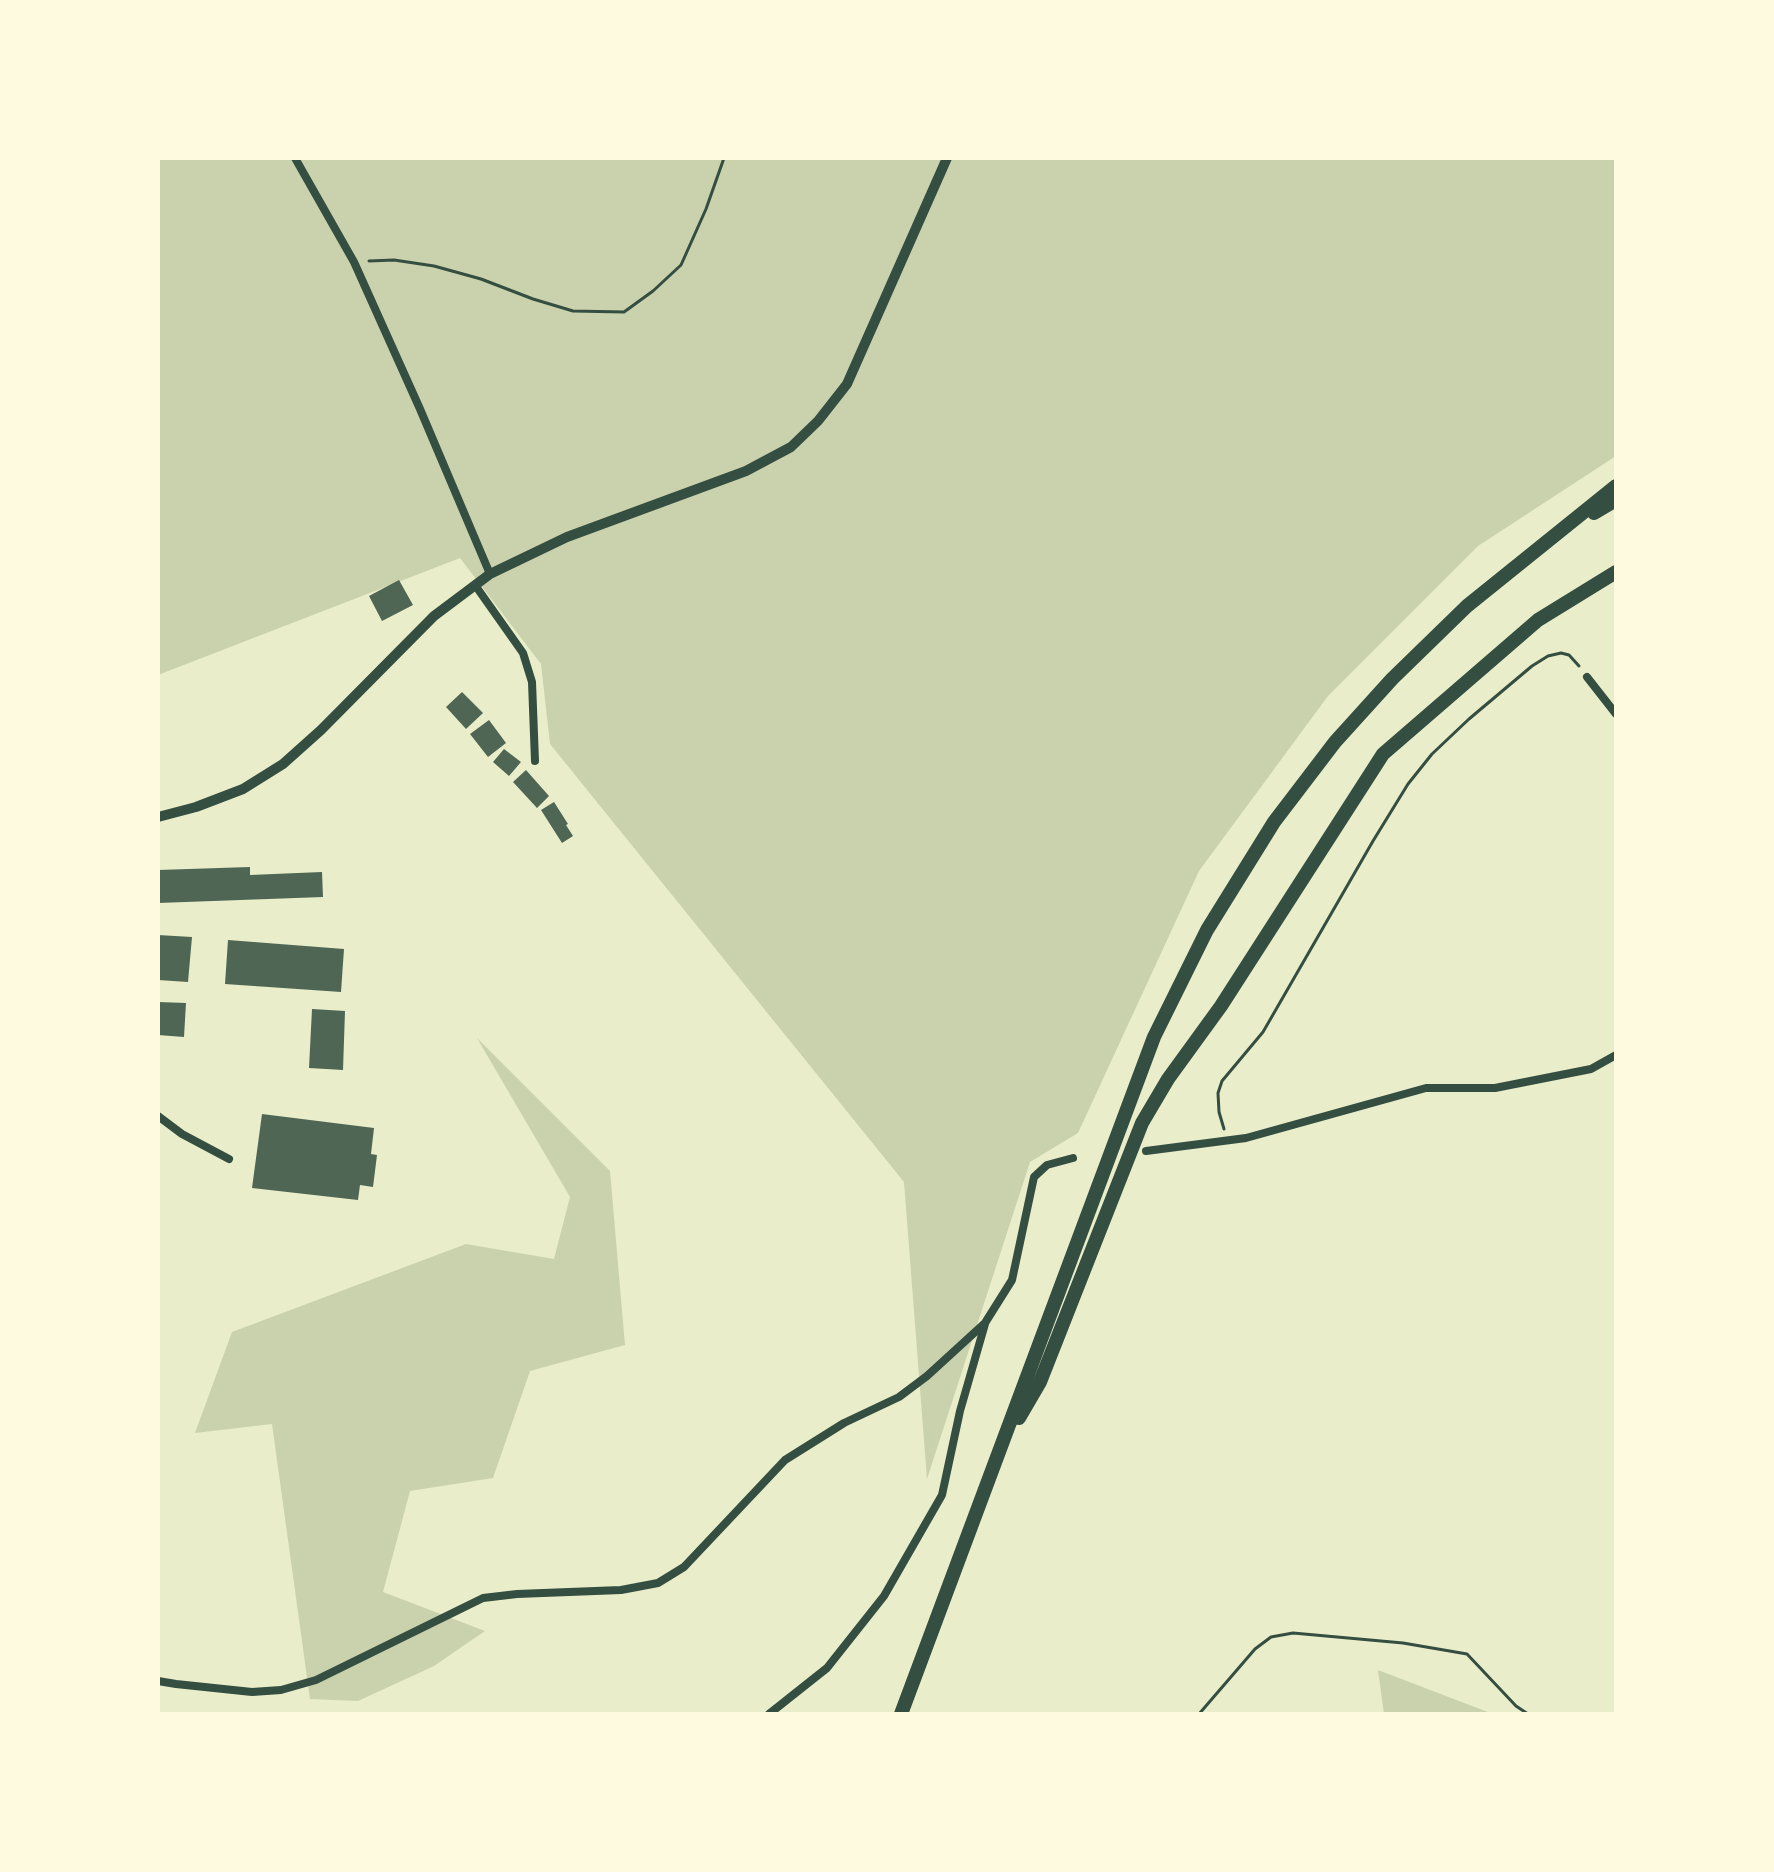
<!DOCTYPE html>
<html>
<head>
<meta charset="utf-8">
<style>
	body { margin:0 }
	#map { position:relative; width:1774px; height:1872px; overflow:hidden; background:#e9edc9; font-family:"Asap Condensed",sans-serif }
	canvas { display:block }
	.frame { position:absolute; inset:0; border:160px solid #fefae0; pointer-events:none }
</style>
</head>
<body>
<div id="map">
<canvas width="1774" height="1872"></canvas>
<div class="frame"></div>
</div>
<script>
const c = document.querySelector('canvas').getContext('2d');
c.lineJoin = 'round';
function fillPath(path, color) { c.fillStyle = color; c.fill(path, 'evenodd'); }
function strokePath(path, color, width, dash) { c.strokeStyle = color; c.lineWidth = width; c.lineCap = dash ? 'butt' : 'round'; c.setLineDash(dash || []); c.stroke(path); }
fillPath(new Path2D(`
	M 158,158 L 1616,158 L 1616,456 L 1478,546 L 1328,696 L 1199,871 L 1078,1133 L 1030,1162 L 927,1479 L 904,1182 L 550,744 L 541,664 L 460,558 L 158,675 Z
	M 477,1038 L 610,1171 L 625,1345 L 530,1371 L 493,1478 L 410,1491 L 383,1592 L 485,1631 L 434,1666 L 358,1701 L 310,1699 L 272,1424 L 195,1433 L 232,1332 L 466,1244 L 554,1259 L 570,1197 Z
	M 1378,1670 L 1493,1714 L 1384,1714 Z`), '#cad2ad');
fillPath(new Path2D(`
	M 399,580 L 413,605 L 382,621 L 369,596 Z
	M 462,692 L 483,713 L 466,729 L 446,707 Z
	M 489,720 L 506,743 L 488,757 L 470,734 Z
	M 504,749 L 521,762 L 509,776 L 493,762 Z
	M 526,770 L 549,796 L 537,808 L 513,782 Z
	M 554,802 L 568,824 L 566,825 L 573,836 L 562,843 L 541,810 Z
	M 250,867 L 250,875 L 322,872 L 323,897 L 158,903 L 158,870 Z
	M 158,935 L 192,937 L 188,982 L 158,980 Z
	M 228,940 L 344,949 L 341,992 L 225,984 Z
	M 158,1002 L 186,1003 L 184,1037 L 158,1035 Z
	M 312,1009 L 345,1011 L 343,1070 L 309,1068 Z
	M 262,1114 L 374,1128 L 371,1154 L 377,1155 L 373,1187 L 360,1185 L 358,1200 L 252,1188 Z`), '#4f6655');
strokePath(new Path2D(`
	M 369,261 L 394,260 L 434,266 L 481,279 L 533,299 L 573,311 L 624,312 L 653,291 L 681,265 L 706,209 L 724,158
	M 1224,1129 L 1219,1112 L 1218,1093 L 1222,1081 L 1263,1032 L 1373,841 L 1408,784 L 1432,754 L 1469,719 L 1532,666 L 1548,656 L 1561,653 L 1569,655 L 1579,666
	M 1199,1714 L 1255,1649 L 1271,1637 L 1293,1633 L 1403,1643 L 1467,1654 L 1516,1706 L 1528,1714`), '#344e41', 3);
strokePath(new Path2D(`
	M 295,158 L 354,262 L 420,409 L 490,574
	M 475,585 L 523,653 L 532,682 L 535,761
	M 1587,677 L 1616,714
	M 158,1116 L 182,1134 L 229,1159
	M 1146,1151 L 1246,1138 L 1426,1088 L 1495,1088 L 1591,1069 L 1616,1055
	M 158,1681 L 176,1684 L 252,1692 L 281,1690 L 316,1680 L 483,1598 L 517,1594 L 621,1590 L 658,1583 L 684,1567 L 785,1460 L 844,1423 L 899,1397 L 927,1376 L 985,1323 L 1012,1280 L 1034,1177 L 1047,1165 L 1073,1158
	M 769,1714 L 827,1668 L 884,1596 L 942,1495 L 960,1411 L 985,1324`), '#344e41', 8);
strokePath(new Path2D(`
	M 158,817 L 196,807 L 243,789 L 283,764 L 321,730 L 434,616 L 490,574 L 567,537 L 746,471 L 791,447 L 818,421 L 847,384 L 947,158`), '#344e41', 10);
strokePath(new Path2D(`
	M 1594,513 L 1616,500
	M 1019,1418 L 1040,1382 L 1142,1123 L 1168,1079 L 1221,1006 L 1383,754 L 1538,620 L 1616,572
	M 901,1714 L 1154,1037 L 1207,930 L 1274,822 L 1335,742 L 1392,679 L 1467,606 L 1616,486`), '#344e41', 14);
</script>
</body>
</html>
